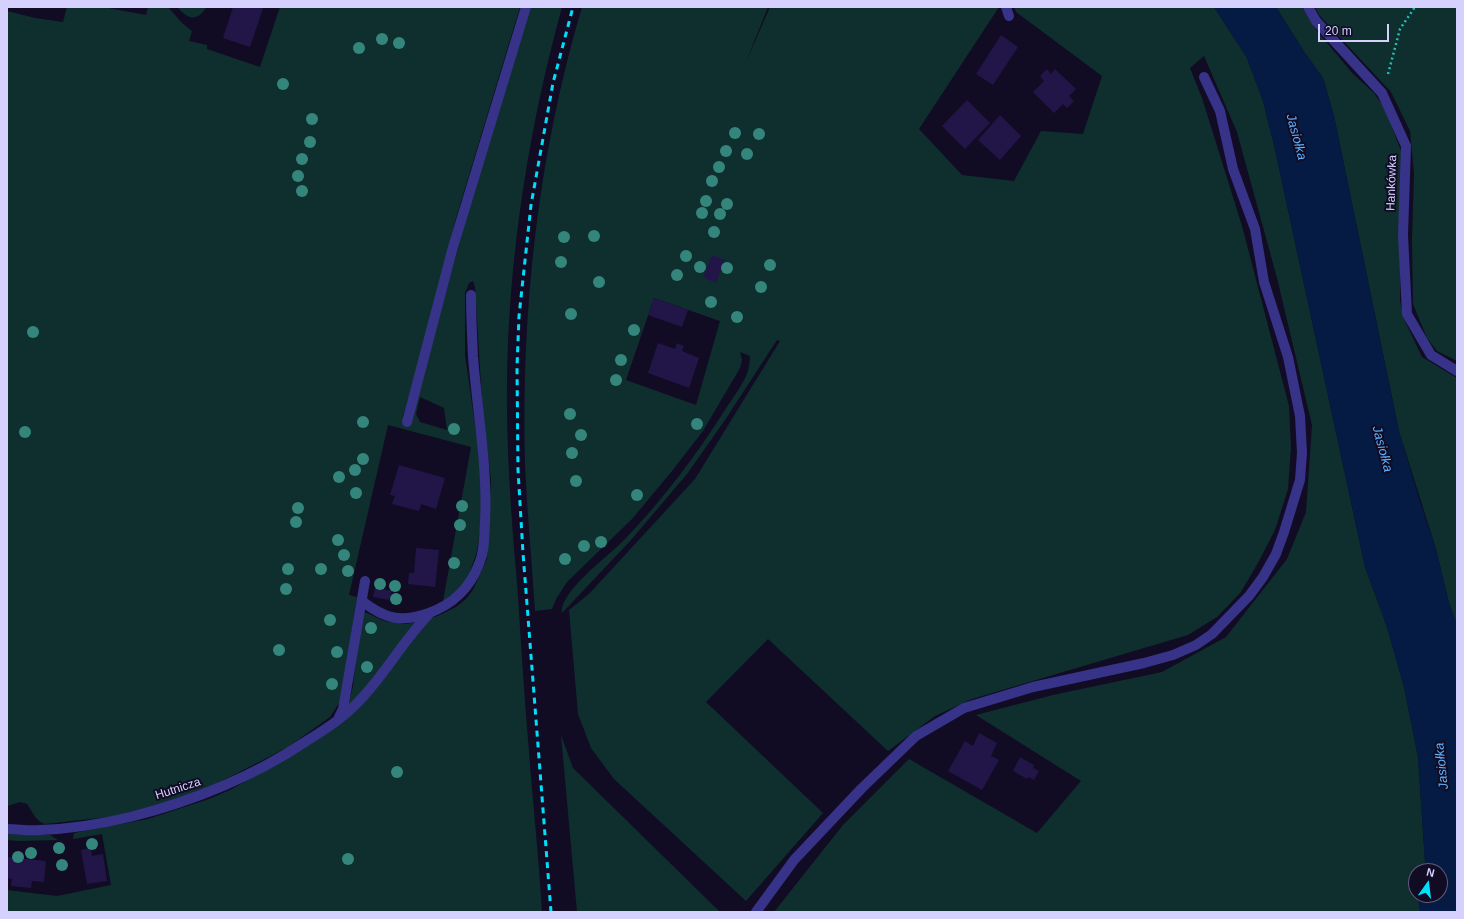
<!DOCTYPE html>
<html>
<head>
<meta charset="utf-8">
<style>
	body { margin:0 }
	#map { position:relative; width:1464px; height:919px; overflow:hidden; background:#110c24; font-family:Helvetica,sans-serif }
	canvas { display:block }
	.frame { position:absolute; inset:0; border:8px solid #d6d0ff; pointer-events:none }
	.north { position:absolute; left:1408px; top:863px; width:40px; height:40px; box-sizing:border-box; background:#110c24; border:1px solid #605a7c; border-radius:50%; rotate:14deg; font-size:11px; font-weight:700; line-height:16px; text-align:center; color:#d6d0ff }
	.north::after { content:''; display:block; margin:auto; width:14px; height:18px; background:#00defb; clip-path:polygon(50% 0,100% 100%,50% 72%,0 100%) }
	.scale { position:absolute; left:1318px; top:24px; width:71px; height:18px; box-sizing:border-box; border:2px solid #d6d0ff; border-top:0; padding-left:5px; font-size:12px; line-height:14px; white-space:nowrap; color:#d6d0ff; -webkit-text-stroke:3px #110c24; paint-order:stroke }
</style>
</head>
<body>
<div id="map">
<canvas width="1464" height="919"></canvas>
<div class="frame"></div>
<div class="north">N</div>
<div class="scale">20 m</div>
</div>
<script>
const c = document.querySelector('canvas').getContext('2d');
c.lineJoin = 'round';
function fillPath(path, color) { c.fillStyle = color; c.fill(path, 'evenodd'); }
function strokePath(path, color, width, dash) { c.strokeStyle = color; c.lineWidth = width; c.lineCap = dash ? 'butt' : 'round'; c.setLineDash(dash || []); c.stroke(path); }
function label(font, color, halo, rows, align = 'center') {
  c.font = font + ' Helvetica,sans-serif'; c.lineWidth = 4; c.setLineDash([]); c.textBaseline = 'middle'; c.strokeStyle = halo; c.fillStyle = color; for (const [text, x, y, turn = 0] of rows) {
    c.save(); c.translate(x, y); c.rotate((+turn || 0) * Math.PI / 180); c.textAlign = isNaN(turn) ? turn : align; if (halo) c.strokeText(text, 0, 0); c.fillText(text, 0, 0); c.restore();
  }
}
fillPath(new Path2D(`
	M 67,7 L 103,7 L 146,15 L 148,7 L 168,7 L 182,23 L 192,31 L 189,41 L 207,45 L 207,49 L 260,67 L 280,7 L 520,7 L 456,218 L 415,377 L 403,416 L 404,422 L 437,326 L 468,211 L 531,7 L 562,7 C 529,127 509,253 507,378 C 506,446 511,515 517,583 C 521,640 524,696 529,752 C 533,806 539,859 542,912 L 7,912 L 7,890 L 57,896 L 111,885 L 102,834 L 73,839 L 74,833 L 148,819 L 209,799 L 230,790 L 286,759 L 330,731 L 350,698 L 353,686 L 361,620 L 364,613 L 367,613 L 384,621 L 407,624 L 438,616 L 456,607 L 466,599 L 473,590 L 487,559 L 491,480 L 482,401 L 475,287 L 473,281 L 469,283 L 465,293 L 465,355 L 479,453 L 482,491 L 481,525 L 477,551 L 468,578 L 456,591 L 443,601 L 471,447 L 388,425 L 349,595 L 357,597 L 342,693 L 339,703 L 330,717 L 288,747 L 212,786 L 195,793 L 117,816 L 45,824 C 35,821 33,812 27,804 L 20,802 L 7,806 L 7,11 L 35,18 L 63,22 ZM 420,397 L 444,408 L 447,430 L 420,422 L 416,414 Z
	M 177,7 L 207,7 C 196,22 189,20 177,7 Z
	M 582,7 L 768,7 L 745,64 L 770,7 L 999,7 L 919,129 L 962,175 L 1014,181 L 1041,131 L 1083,134 L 1102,76 L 1016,12 L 1014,7 L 1214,7 L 1247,58 L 1263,101 L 1274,145 L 1365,567 L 1387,627 L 1404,687 L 1418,757 L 1425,862 L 1423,871 L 1416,871 L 1416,895 L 1418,895 L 1420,912 L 774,912 L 843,825 L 909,759 L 1037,833 L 1081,781 L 976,715 L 1053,695 L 1162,672 L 1226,637 L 1287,559 L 1306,512 L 1312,425 L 1277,278 L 1237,132 L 1204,56 L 1190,68 L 1202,98 L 1242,226 L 1289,406 L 1291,448 L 1288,489 L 1275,530 L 1259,561 L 1241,592 L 1217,617 L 1188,635 L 972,699 L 935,716 L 888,751 L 768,639 L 706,702 L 823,813 L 746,901 L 614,779 L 591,748 L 578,714 L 569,610 L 589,594 L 695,479 L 780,341 L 777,340 L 725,420 L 687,474 L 631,540 L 562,613 C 560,591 609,556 625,539 C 662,501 697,454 725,410 C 733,397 743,385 748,371 C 749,366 750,361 750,356 L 740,352 L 742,360 L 740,368 L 703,431 L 672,471 L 632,519 L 567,582 L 556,599 L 552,609 L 535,611 C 532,562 527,513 525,464 C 521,310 538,155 582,7 ZM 654,298 L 720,321 L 696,405 L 626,380 Z
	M 1276,7 L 1302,7 L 1317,31 L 1353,74 L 1374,93 L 1385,109 L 1401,151 L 1400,301 L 1404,319 L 1422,357 L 1457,378 L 1457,625 L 1449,603 L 1436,549 L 1399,431 L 1334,116 L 1323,78 L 1305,53 Z
	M 1315,7 L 1457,7 L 1457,361 L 1437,351 L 1427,338 L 1413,304 L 1412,239 L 1414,173 L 1410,131 L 1391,92 L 1320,16 Z
	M 561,735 L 573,768 L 720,912 L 577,912 Z
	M 7,834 L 50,835 L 58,840 L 19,841 L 7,840 Z`), '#0f2f2e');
fillPath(new Path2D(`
	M 1214,7 L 1276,7 L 1305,53 L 1323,78 L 1334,116 L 1399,431 L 1420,502 L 1436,549 L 1449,603 L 1457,625 L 1457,912 L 1420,912 L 1418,895 L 1440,895 L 1440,871 L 1423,871 L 1425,862 L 1418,757 L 1404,687 L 1387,627 L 1365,567 L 1274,145 L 1263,101 L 1247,58 Z`), '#051b44');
fillPath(new Path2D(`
	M 233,7 L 263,8 L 250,47 L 223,38 Z
	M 1001,35 L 1018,47 L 993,85 L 976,74 Z
	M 1047,69 L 1051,74 L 1055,69 L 1076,89 L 1069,96 L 1074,101 L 1067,108 L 1063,104 L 1054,113 L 1033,92 L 1044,81 L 1040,76 Z
	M 967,100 L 990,123 L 965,149 L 942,126 Z
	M 1000,115 L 1021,136 L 1000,160 L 978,140 Z
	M 712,255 L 725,260 L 716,283 L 703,277 Z
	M 654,298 L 688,310 L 682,327 L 648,315 Z
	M 658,343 L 675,349 L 677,343 L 684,346 L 682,351 L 699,358 L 689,388 L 648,373 Z
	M 399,465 L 445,478 L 436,509 L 421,504 L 419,511 L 392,504 L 395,496 L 390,495 Z
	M 416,548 L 439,550 L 435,587 L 408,584 L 409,573 L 414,573 Z
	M 375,588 L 392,591 L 389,600 L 373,597 Z
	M 979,733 L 997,743 L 991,756 L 999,760 L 982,790 L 948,771 L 965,741 L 973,746 Z
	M 1020,757 L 1034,765 L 1033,768 L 1039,771 L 1034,780 L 1028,777 L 1027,779 L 1013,771 Z
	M 91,848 L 92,856 L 103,854 L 107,881 L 87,884 L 81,850 Z
	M 7,857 L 46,861 L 44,882 L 32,881 L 31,888 L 11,886 L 12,879 L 7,878 Z`), '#211647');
strokePath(new Path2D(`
	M 1388,74 L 1400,29 L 1415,7`), '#23bfb8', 2.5, [2, 3]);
strokePath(new Path2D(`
	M 1006,7 L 1009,16
	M 1308,7 L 1316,21 L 1382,93 L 1406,146 L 1403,235 L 1407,314 L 1431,355 L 1457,371
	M 407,422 L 453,247 L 526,7
	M 362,601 C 385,619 401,623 429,613 C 453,604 470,588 479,564 C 485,551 484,536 485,522 C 488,466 477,411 473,356 C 472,336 471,315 471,295
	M 339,717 L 343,709 L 365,581
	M 7,829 C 18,829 29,831 40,830 C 71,829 101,824 130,817 C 193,801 251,778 305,742 C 324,730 345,717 360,700 C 386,673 404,639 431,612
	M 756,912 L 794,860 L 862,788 L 916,736 L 964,708 L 1033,687 L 1144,663 L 1173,655 L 1196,645 L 1212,634 L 1249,596 L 1263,577 L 1276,554 L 1284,532 L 1300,480 L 1302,453 L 1300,416 L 1288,357 L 1264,282 L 1255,229 L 1233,169 L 1220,111 L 1204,77`), '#373388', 10);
strokePath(new Path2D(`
	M 551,912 L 523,553 L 518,470 L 517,367 L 519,316 L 531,205 L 553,83 L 573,7`), '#00defb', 3, [6, 5]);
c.fillStyle = '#34867d';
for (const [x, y] of [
	[382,39],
	[399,43],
	[359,48],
	[283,84],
	[312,119],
	[735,133],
	[759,134],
	[310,142],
	[726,151],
	[747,154],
	[302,159],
	[719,167],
	[298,176],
	[712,181],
	[302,191],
	[706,201],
	[727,204],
	[702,213],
	[720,214],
	[714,232],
	[594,236],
	[564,237],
	[686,256],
	[561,262],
	[770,265],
	[700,267],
	[727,268],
	[677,275],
	[599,282],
	[761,287],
	[711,302],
	[571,314],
	[737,317],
	[634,330],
	[33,332],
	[621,360],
	[616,380],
	[570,414],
	[363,422],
	[697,424],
	[454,429],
	[25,432],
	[581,435],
	[572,453],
	[363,459],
	[355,470],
	[339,477],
	[576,481],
	[356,493],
	[637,495],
	[462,506],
	[298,508],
	[296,522],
	[460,525],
	[338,540],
	[601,542],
	[584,546],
	[344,555],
	[565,559],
	[454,563],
	[288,569],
	[321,569],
	[348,571],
	[380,584],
	[395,586],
	[286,589],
	[396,599],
	[330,620],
	[371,628],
	[279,650],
	[337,652],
	[367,667],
	[332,684],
	[397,772],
	[92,844],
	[59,848],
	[31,853],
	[18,857],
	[348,859],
	[62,865]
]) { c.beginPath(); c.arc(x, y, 6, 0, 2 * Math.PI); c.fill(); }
label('12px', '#d6d0ff', '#110c24', [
	["Hankówka",1392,183,-88],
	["Hutnicza",178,789,-18]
]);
label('italic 13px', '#5eb2ff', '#110c24', [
	["Jasiołka",1296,137,75],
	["Jasiołka",1382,449,75],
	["Jasiołka",1442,766,-96]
]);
</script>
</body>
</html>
